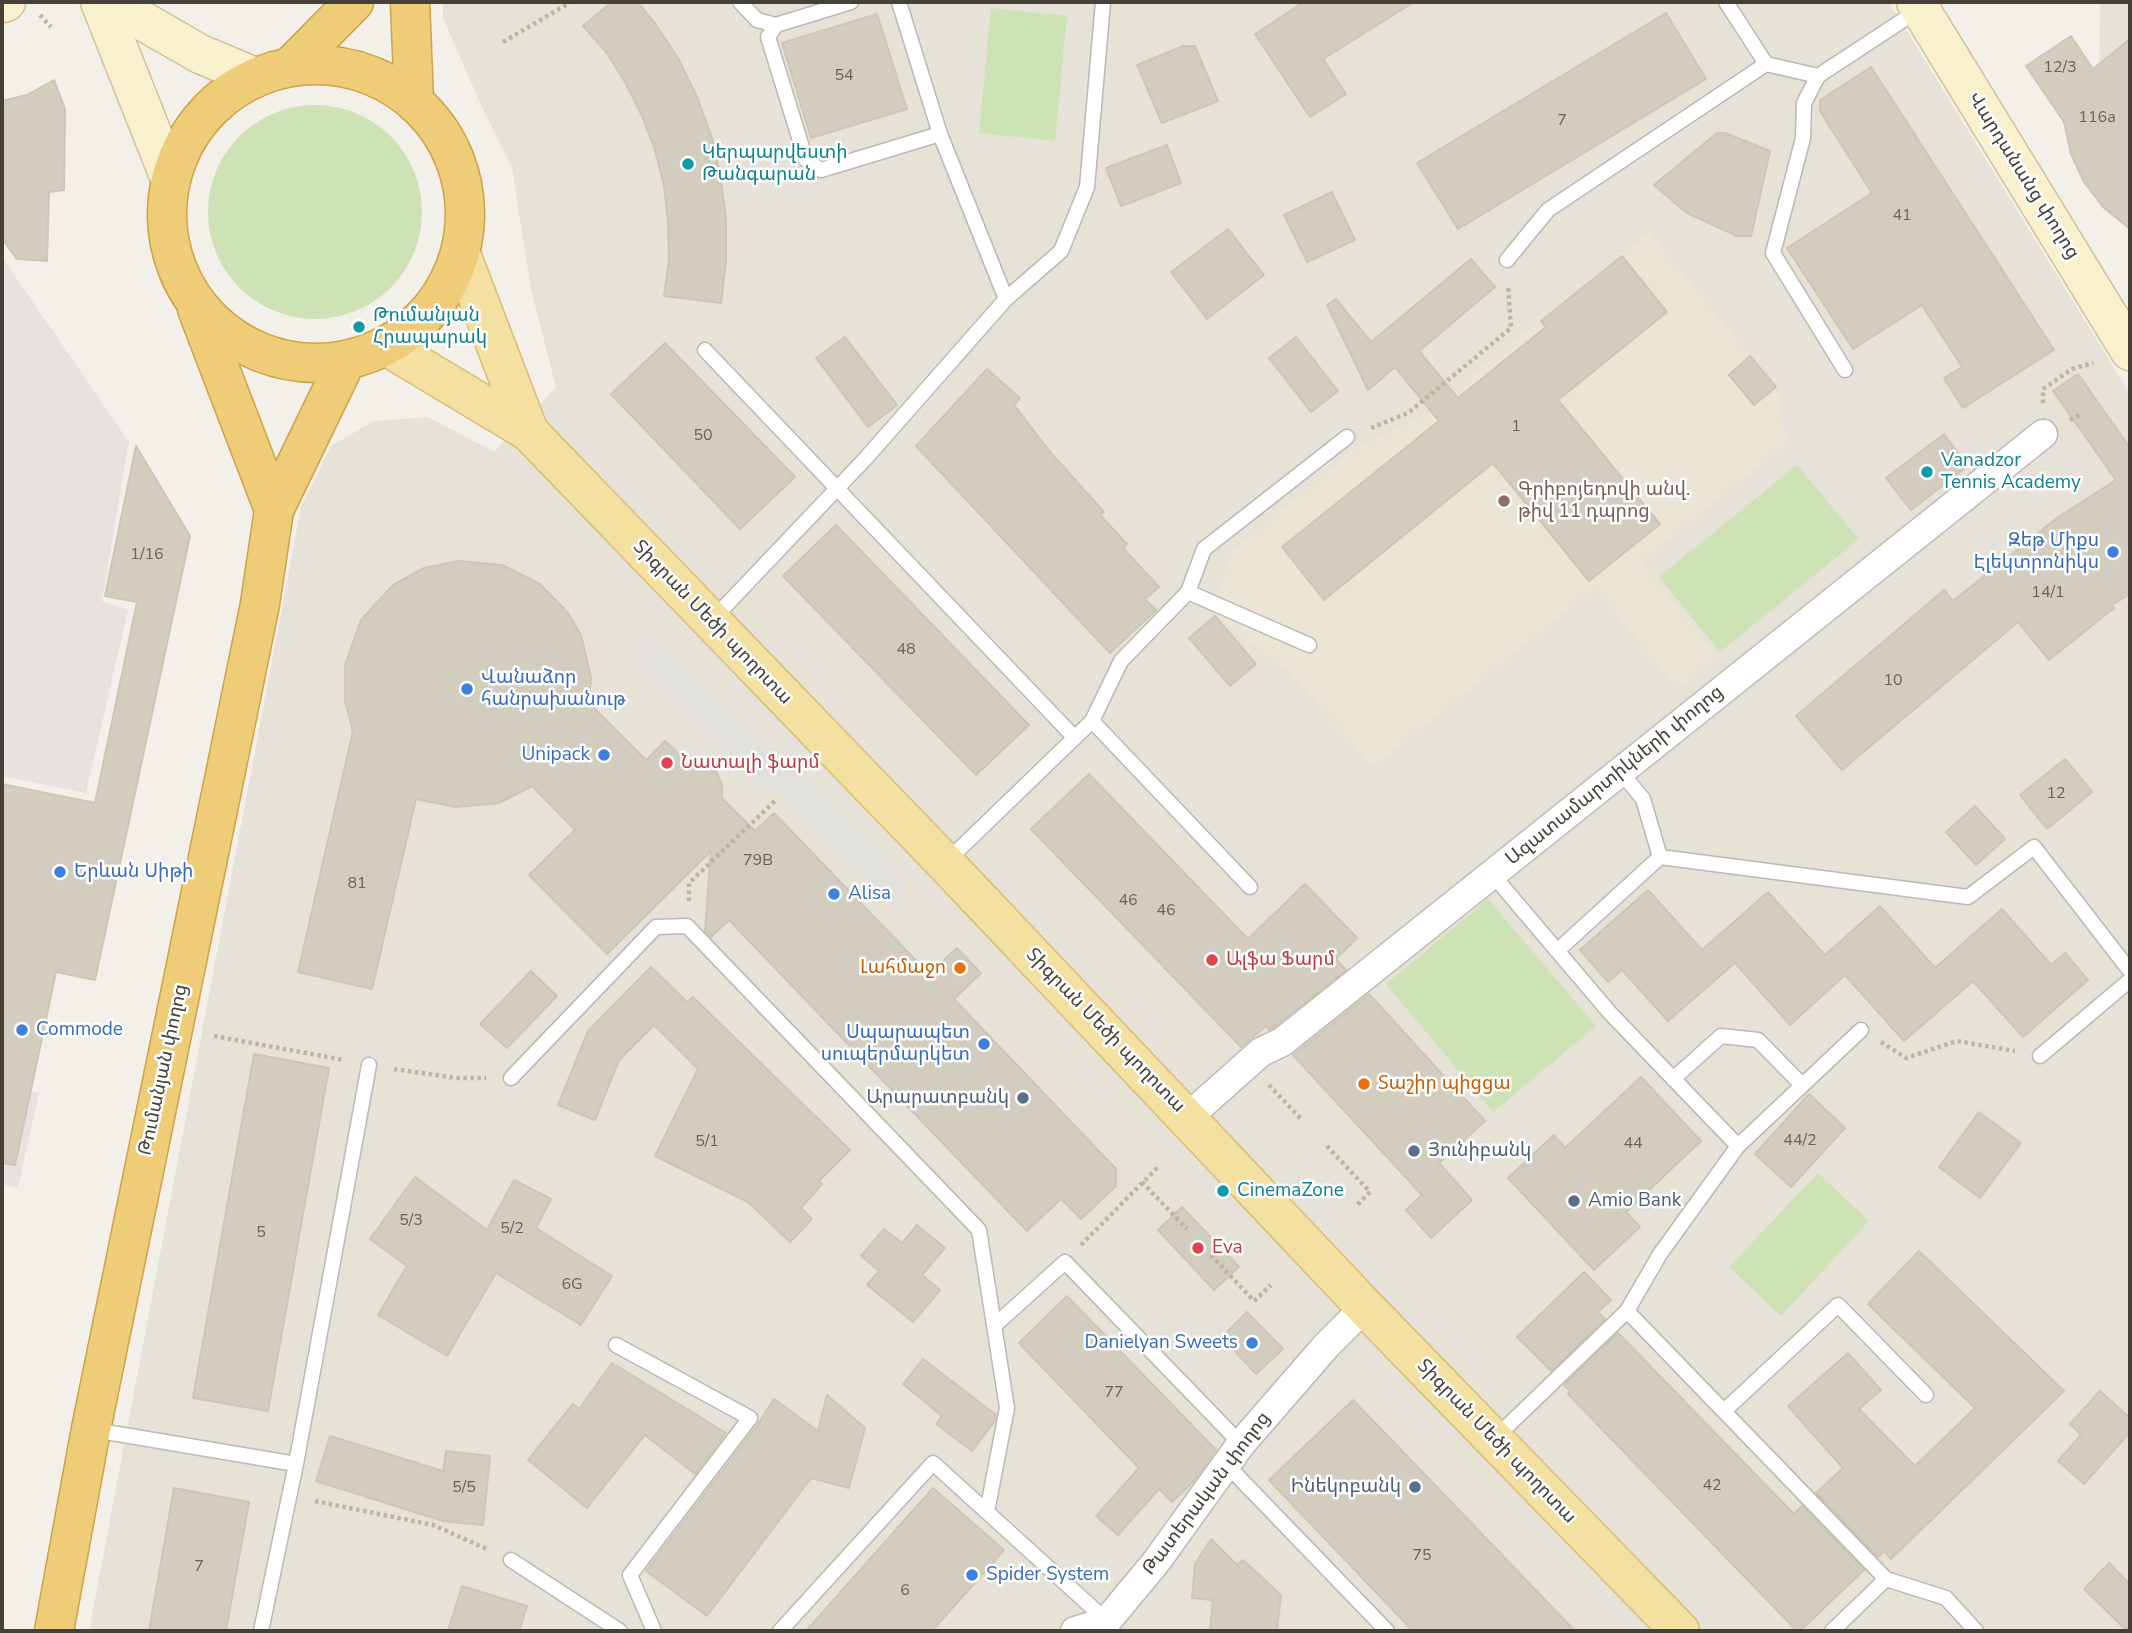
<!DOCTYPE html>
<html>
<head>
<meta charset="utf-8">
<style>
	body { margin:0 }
	#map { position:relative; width:2132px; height:1633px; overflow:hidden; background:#f3f0e9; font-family:"Nunito Sans",sans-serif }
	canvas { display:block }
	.frame { position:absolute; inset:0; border:4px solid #464138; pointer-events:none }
</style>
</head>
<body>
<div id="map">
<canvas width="2132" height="1633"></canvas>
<div class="frame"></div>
</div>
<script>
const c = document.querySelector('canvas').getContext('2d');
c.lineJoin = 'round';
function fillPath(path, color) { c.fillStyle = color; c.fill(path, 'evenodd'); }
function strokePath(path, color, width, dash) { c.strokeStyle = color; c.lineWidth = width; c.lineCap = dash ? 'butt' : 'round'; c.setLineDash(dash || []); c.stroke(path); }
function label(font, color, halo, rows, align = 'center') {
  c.font = font + ' "Nunito Sans","Noto Sans Armenian",sans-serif'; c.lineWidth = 5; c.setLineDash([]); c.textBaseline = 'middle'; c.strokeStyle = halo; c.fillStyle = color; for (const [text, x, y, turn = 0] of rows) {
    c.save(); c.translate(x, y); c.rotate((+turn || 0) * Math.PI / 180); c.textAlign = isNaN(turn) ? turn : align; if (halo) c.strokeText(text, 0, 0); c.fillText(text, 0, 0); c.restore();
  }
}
fillPath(new Path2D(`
	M 443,2 L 1889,2 L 2130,394 L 2130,1631 L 89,1631 L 301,507 L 331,446 L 374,421 L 428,417 L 494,452 L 556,387 L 531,290 L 512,168 L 481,105 L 443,18 Z
	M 2100,2 L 2130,2 L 2130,109 L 2099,61 Z`), '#e6e2d8');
fillPath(new Path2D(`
	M 2,257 L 129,442 L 102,601 L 128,610 L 86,793 L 2,776 Z
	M 2,1085 L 39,1093 L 18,1188 L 2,1184 Z`), '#e6e2de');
fillPath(new Path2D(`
	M 1649,232 L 1776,387 L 1788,443 L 1641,562 L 1718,657 L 1678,690 L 1595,588 L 1374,767 L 1291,674 L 1215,616 L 1214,604 L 1232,551 L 1353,450 L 1416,420 Z`), '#ebe5d5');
fillPath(new Path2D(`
	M 991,8 L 1067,16 L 1055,141 L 979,133 Z
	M208 212a107 107 0 1 1 214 0a107 107 0 1 1-214 0Z
	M 1797,465 L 1859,539 L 1720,652 L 1659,577 Z
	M 1488,899 L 1596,1026 L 1493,1112 L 1386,984 Z
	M 1818,1173 L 1869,1221 L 1781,1316 L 1729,1267 Z`), '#cde3b6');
fillPath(new Path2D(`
	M 650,634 L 771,755 L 799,771 L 907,884 L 894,908 L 782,792 L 752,776 L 636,660 Z`), '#e2e0dd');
const building = new Path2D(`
	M 612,2 L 638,2 L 654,22 L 678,58 L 697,97 L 712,138 L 721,179 L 726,220 L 726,263 L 721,303 L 664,296 L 669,259 L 668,222 L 664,185 L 655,150 L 642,116 L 626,84 L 607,53 L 583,26 Z
	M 1304,2 L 1414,2 L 1323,59 L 1346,94 L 1310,117 L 1255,34 Z
	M 1666,13 L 1706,79 L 1458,229 L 1417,163 Z
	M 877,14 L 907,109 L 811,138 L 782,43 Z
	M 2071,36 L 2093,69 L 2130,39 L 2130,229 L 2103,207 L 2084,182 L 2071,154 L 2064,122 L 2026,66 Z
	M 1183,46 L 1195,46 L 1218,101 L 1162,123 L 1137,65 Z
	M 1871,67 L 2054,350 L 1963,408 L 1944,378 L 1962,367 L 1922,305 L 1853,349 L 1787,248 L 1872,193 L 1820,111 L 1820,100 Z
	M 54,80 L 65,109 L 64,190 L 49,192 L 47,261 L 17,259 L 2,239 L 2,101 L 27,95 Z
	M 1717,133 L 1725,133 L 1770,151 L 1751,236 L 1737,236 L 1687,213 L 1654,185 Z
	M 1167,145 L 1181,183 L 1121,206 L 1106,168 Z
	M 1332,192 L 1355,240 L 1307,262 L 1284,215 Z
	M 1228,229 L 1264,275 L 1207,319 L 1171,272 Z
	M 1622,256 L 1667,312 L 1558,400 L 1660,524 L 1589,581 L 1493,463 L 1324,600 L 1282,547 L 1439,421 L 1395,367 L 1368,390 L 1327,305 L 1336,299 L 1371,342 L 1471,259 L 1495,287 L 1419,351 L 1458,398 L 1546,327 L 1541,321 Z
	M 845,337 L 897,405 L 868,427 L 816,358 Z
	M 1296,337 L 1338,391 L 1311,412 L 1269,358 Z
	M 665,343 L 795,477 L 740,529 L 611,394 Z
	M 1750,356 L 1776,387 L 1754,405 L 1729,375 Z
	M 987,369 L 1020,398 L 1014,405 L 1051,453 L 1104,512 L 1100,515 L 1127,544 L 1123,548 L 1159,587 L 1145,599 L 1156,610 L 1110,653 L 916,446 Z
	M 2078,374 L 2130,448 L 2130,594 L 2112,605 L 2114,608 L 2049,660 L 2018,622 L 1842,770 L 1796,716 L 1944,590 L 1953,601 L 2057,518 L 2116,480 L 2053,391 Z
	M 1944,434 L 1968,466 L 1911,510 L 1886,478 Z
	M 136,446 L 190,536 L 95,980 L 56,972 L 15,1165 L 2,1163 L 2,784 L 95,803 L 137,602 L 105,596 Z
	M 836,525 L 1029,725 L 976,775 L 783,576 Z
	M 459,561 L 502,565 L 540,584 L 568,613 L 581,635 L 591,677 L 589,703 L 646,760 L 665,741 L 687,762 L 706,765 L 716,771 L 722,785 L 722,798 L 755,831 L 774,813 L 929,974 L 957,948 L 981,973 L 954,999 L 1116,1169 L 1116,1186 L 1081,1219 L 1061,1199 L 1027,1231 L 729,920 L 711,937 L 705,931 L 711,851 L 607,954 L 529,875 L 575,830 L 532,786 L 499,803 L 456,807 L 416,799 L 372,989 L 298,972 L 353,731 L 345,701 L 345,665 L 361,620 L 393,585 L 424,568 Z
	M 1215,616 L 1256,664 L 1230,686 L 1189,638 Z
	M 2065,759 L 2092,792 L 2047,829 L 2020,795 Z
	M 1089,774 L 1248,939 L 1305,884 L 1357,938 L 1336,959 L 1346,970 L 1273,1028 L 1269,1030 L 1266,1026 L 1241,1047 L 1031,829 Z
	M 1975,806 L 2005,839 L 1976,865 L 1946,832 Z
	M 1648,890 L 1702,950 L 1768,892 L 1825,955 L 1880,906 L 1935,968 L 2002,909 L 2051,965 L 2065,953 L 2088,980 L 2023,1037 L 1973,981 L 1904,1041 L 1845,975 L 1790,1025 L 1735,963 L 1668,1021 L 1622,970 L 1608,982 L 1580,950 Z
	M 651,967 L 687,1002 L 693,997 L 850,1150 L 819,1181 L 822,1184 L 801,1208 L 812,1219 L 790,1242 L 748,1202 L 655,1156 L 698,1069 L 654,1025 L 619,1060 L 595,1120 L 558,1105 L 588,1031 Z
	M 531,971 L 557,996 L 507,1048 L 480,1024 Z
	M 1369,994 L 1485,1121 L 1439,1163 L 1472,1200 L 1431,1238 L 1406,1210 L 1422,1195 L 1293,1055 Z
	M 254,1054 L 329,1068 L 268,1411 L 193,1398 Z
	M 1641,1077 L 1701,1141 L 1626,1212 L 1640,1227 L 1594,1270 L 1508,1178 L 1554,1135 L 1565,1148 Z
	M 1809,1094 L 1845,1128 L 1791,1187 L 1755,1154 Z
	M 1979,1112 L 2021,1143 L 1980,1198 L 1939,1167 Z
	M 415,1177 L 487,1230 L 514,1180 L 551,1199 L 536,1228 L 612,1276 L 581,1325 L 496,1273 L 447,1356 L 378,1315 L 407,1266 L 370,1239 Z
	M 1182,1207 L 1239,1267 L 1214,1290 L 1158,1230 Z
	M 917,1225 L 945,1248 L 922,1275 L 940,1290 L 913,1322 L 867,1285 L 879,1271 L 861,1256 L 884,1229 L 902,1243 Z
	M 1919,1251 L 2064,1391 L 1891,1559 L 1884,1551 L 1878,1557 L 1816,1493 L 1843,1468 L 1788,1406 L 1848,1353 L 1881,1390 L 1859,1409 L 1915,1466 L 1975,1408 L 1868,1304 Z
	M 1584,1272 L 1611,1300 L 1598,1312 L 1605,1319 L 1551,1371 L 1517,1337 Z
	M 1067,1296 L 1216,1450 L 1193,1482 L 1172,1502 L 1159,1489 L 1118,1535 L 1096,1516 L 1139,1468 L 1019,1343 Z
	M 1247,1312 L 1283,1349 L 1256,1374 L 1222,1337 Z
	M 1618,1333 L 1794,1514 L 1802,1506 L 1864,1570 L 1800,1631 L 1797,1631 L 1568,1394 L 1570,1391 L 1564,1385 Z
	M 923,1359 L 996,1415 L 995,1421 L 972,1451 L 936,1424 L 942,1416 L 903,1384 Z
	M 612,1363 L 726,1433 L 695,1474 L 645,1435 L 587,1508 L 528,1460 L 573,1404 L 579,1409 Z
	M 2100,1391 L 2130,1418 L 2130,1432 L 2084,1484 L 2058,1461 L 2081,1435 L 2070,1424 Z
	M 827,1395 L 865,1428 L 849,1488 L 811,1478 L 707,1616 L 646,1571 L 758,1424 L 774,1399 L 818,1431 Z
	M 1353,1400 L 1409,1458 L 1575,1631 L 1413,1631 L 1269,1480 Z
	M 330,1436 L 443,1471 L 446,1451 L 490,1456 L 483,1525 L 443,1521 L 316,1481 Z
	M 174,1488 L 249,1502 L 226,1631 L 149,1631 Z
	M 933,1488 L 1004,1550 L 932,1631 L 806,1631 Z
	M 1211,1539 L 1237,1565 L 1243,1560 L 1281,1595 L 1277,1631 L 1210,1631 L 1213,1600 L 1192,1598 L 1195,1564 Z
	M 2109,1563 L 2130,1584 L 2130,1631 L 2127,1631 L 2084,1589 Z
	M 462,1586 L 527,1606 L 519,1631 L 448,1631 Z`);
fillPath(building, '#d3cdc0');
strokePath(building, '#cec5b4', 2);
const lane = new Path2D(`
	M 740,2 L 757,20 L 776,25 L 851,2
	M 899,2 L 940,134 L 1006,299
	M 1726,2 L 1766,64
	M 776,25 L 768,37 L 806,160 L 821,170 L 940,134
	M 1818,76 L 1804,103 L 1803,138 L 1773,253 L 1845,370
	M 1507,260 L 1548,210 L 1766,64 L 1818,76 L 1920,9
	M 705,350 L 1074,737
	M 1188,592 L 1309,645
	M 713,619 L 866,458 L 1006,299 L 1061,251 L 1087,187 L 1103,2
	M 1092,721 L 1250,887
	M 1621,772 L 1643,799 L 1660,857 L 1968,897 L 2034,847 L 2130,971
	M 946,862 L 1092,721 L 1121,661 L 1188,592 L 1204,549 L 1347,437
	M 1492,874 L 1610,1013 L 1738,1146 L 1660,1254 L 1627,1311 L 1495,1438
	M 1557,951 L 1660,857
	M 2040,1056 L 2130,980
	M 511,1078 L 656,927 L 687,926 L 979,1230 L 1007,1408 L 987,1512
	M 1673,1079 L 1721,1036 L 1758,1040 L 1802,1085
	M 1738,1146 L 1861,1030
	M 1627,1311 L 1886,1579 L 1832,1631
	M 994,1326 L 1065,1262 L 1241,1444
	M 616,1345 L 750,1418 L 630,1575 L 654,1631
	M 1724,1411 L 1838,1305 L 1926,1395
	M 94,1430 L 296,1464
	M 1226,1464 L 1387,1631
	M 511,1560 L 620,1631
	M 1886,1579 L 1946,1598 L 1976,1631
	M 261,1631 L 296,1464 L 369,1065
	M 780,1631 L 933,1463 L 1107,1621`);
const street = new Path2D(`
	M 1188,1117 L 1261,1052 L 1282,1042 L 2043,434
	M 1075,1631 L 1107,1621 L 1156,1562 L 1241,1444 L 1327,1345 L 1365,1307`);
const secondary = new Path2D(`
	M 100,2 L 171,181
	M 110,2 L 200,54 L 255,77
	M 1916,2 L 2130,351
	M 2,3 L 6,2`);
const primary = new Path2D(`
	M 461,254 L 529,432
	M 386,346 L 529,432 L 945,863 L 1365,1307 L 1680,1631`);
const highway = new Path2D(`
	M 410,2 L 414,101
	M167 214a149 149 0 1 1 298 0a149 149 0 1 1-298 0Z
	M 291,66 L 354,2
	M 197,309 L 274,510
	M 54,1631 L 91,1429 L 260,604 L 274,510 L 346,361`);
strokePath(lane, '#beb8ad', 17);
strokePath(street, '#beb8ad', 31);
strokePath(secondary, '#cec49d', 41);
strokePath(primary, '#d8be72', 41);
strokePath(highway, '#cea248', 41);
strokePath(new Path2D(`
	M 40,15 L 51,27
	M 503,42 L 571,2
	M 2043,403 L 2043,389 L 2072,369 L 2093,363
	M 2070,420 L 2080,415
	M 1371,428 L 1408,413 L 1511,328 L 1508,286
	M 689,901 L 689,883 L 776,800
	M 214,1036 L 344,1060
	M 1881,1042 L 1906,1058 L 1957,1041 L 2015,1051
	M 394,1069 L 456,1078 L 486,1078
	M 1269,1085 L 1302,1120
	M 1327,1146 L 1370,1192 L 1357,1205
	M 1142,1182 L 1187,1229
	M 1081,1245 L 1159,1166
	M 1211,1255 L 1254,1301 L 1271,1285
	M 315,1501 L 433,1525 L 487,1549`), '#beb49f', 4.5, [3.5, 3.5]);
strokePath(lane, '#fff', 14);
strokePath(street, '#fff', 28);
strokePath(secondary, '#f9f0cd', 38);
strokePath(primary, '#f4e0a1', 38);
strokePath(highway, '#efcd78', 38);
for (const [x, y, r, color] of [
	[688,164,7,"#0f9aa8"],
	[359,327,7,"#0f9aa8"],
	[1927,472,7,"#0f9aa8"],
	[1504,501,7,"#8d6e63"],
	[2113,552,7,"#3f7fe0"],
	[467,689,7,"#3f7fe0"],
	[604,755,7,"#3f7fe0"],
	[667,763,7,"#e0444e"],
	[60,872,7,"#3f7fe0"],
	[834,894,7,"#3f7fe0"],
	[1212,960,7,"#e0444e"],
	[960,968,7,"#e8710a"],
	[22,1030,7,"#3f7fe0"],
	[984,1044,7,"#3f7fe0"],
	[1364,1084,7,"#e8710a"],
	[1023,1098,7,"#5c6f8a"],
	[1414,1151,7,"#5c6f8a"],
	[1223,1191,7,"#0f9aa8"],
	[1574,1201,7,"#5c6f8a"],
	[1198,1248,7,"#e0444e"],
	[1252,1343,7,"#3f7fe0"],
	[1415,1487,7,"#5c6f8a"],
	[972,1575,7,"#3f7fe0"]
]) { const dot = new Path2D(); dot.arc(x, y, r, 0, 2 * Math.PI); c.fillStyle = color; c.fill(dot); strokePath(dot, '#fff', 2.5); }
label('16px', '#69645a', null, [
	["12/3",2060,68],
	["54",844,76],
	["116a",2097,118],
	["7",1562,121],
	["41",1902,216],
	["1",1516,427],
	["50",703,436],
	["1/16",147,555],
	["14/1",2048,593],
	["48",906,650],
	["10",1893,681],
	["12",2056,794],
	["79B",758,861],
	["81",357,884],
	["46",1128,901],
	["46",1166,911],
	["44/2",1800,1141],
	["5/1",707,1142],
	["44",1633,1144],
	["5/3",411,1221],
	["5/2",512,1229],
	["5",261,1233],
	["6G",572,1285],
	["77",1114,1393],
	["42",1712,1486],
	["5/5",464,1488],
	["75",1422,1556],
	["7",199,1567],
	["6",905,1591]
]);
label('19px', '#0d838f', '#fff', [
	["Կերպարվեստի",702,153],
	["Թանգարան",702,175],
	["Թումանյան",373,316],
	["Հրապարակ",373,338],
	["Vanadzor",1941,461],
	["Tennis Academy",1941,483],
	["CinemaZone",1237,1191]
], 'left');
label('19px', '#464138', '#fff', [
	["Վարդանանց փողոց",2023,176,58],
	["Տիգրան Մեծի պողոտա",712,623,46],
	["Ազատամարտիկների փողոց",1615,776,-39],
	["Տիգրան Մեծի պողոտա",1105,1031,46],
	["Թումանյան փողոց",164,1070,-78],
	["Տիգրան Մեծի պողոտա",1496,1442,46],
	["Թատերական փողոց",1207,1494,-53]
]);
label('19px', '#785e54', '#fff', [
	["Գրիբոյեդովի անվ.",1518,490],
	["թիվ 11 դպրոց",1518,512]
], 'left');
label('19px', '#366cbe', '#fff', [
	["Զեթ Միքս",2099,541,"right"],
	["Էլեկտրոնիկս",2099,563,"right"],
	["Վանաձոր",481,678],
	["հանրախանութ",481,700],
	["Unipack",590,755,"right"],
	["Երևան Սիթի",74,872],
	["Alisa",848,894],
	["Commode",36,1030],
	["Սպարապետ",970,1033,"right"],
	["սուպերմարկետ",970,1055,"right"],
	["Danielyan Sweets",1238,1343,"right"],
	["Spider System",986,1575]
], 'left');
label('19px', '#be3a42', '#fff', [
	["Նատալի ֆարմ",681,763],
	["Ալֆա Ֆարմ",1226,960],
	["Eva",1212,1248]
], 'left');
label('19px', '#c56008', '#fff', [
	["Լահմաջո",946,968],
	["Տաշիր պիցցա",1378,1084,"left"]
], 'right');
label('19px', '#4e5e75', '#fff', [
	["Արարատբանկ",1009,1098],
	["Յունիբանկ",1428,1151,"left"],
	["Amio Bank",1588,1201,"left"],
	["Ինեկոբանկ",1401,1487]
], 'right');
</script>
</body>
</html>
